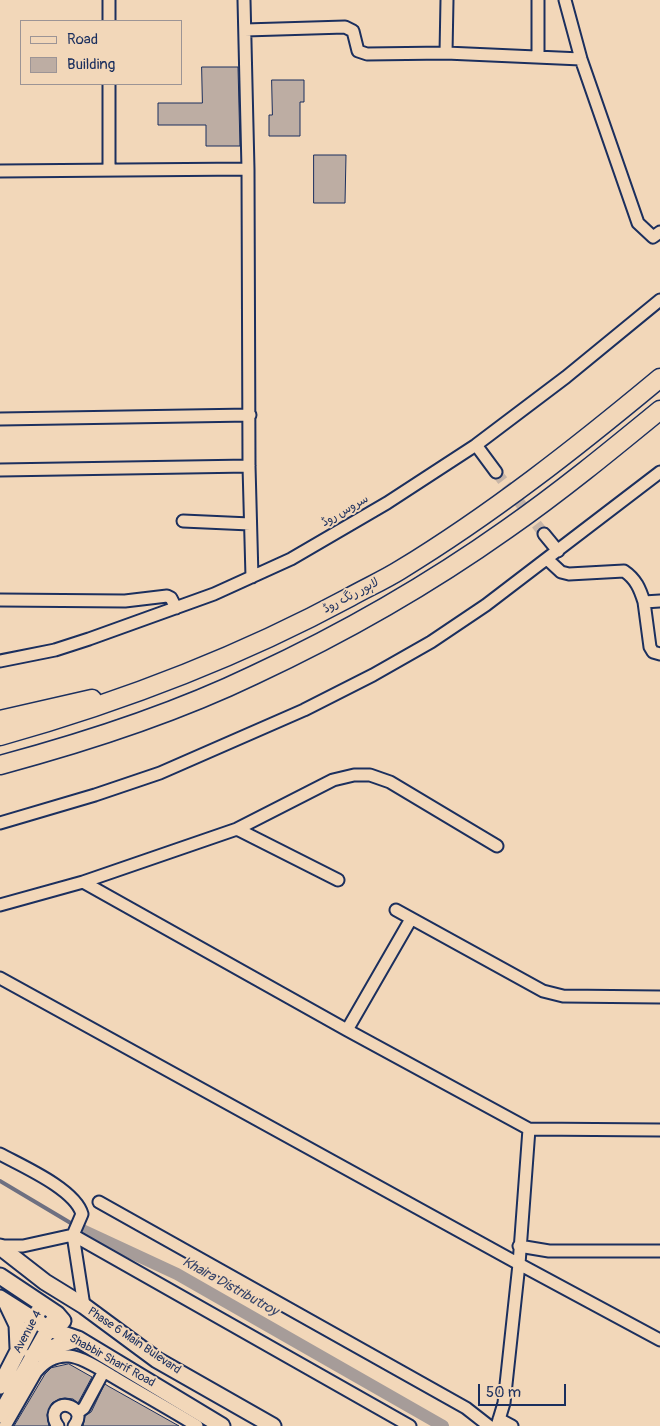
<!DOCTYPE html>
<html>
<head>
<meta charset="utf-8">
<style>
	body { margin:0 }
	#map { position:relative; width:660px; height:1426px; overflow:hidden; background:#f2d7b9; font-family:Pangolin,sans-serif }
	canvas { display:block }
	.legend { position:absolute; left:20px; top:20px; width:162px; height:65px; box-sizing:border-box; background:#f2d7b9; border:1px solid #9c9495; margin:0; padding:6px 9px; list-style:none; font-size:15px; color:#1b2f5e }
	.legend li { display:flex; align-items:center; gap:10px; height:25px }
	.legend b { width:25px; border:1px solid #9c9495 }
	.scale { position:absolute; left:478px; top:1384px; width:88px; height:22px; box-sizing:border-box; border:2px solid #1b2f5e; border-top:0; padding-left:6px; font-size:15px; line-height:18px; white-space:nowrap; color:#1b2f5e; -webkit-text-stroke:4px #f2d7b9; paint-order:stroke }
</style>
</head>
<body>
<div id="map">
<canvas width="660" height="1426"></canvas>
<ul class="legend">
<li><b style="height:6px;background:#f2d7b9"></b>Road</li>
<li><b style="height:14px;background:#bdada3"></b>Building</li>
</ul>
<div class="scale">50 m</div>
</div>
<script>
const c = document.querySelector('canvas').getContext('2d');
c.lineJoin = 'round';
function strokePath(path, color, width, dash) { c.strokeStyle = color; c.lineWidth = width; c.lineCap = dash ? 'butt' : 'round'; c.setLineDash(dash || []); c.stroke(path); }
function fillPath(path, color) { c.fillStyle = color; c.fill(path, 'evenodd'); }
function label(font, color, halo, rows, align = 'center') {
  c.font = font + ' Pangolin,"Playpen Sans Arabic",sans-serif'; c.lineWidth = 4; c.setLineDash([]); c.textBaseline = 'middle'; c.strokeStyle = halo; c.fillStyle = color; for (const [text, x, y, turn = 0] of rows) {
    c.save(); c.translate(x, y); c.rotate((+turn || 0) * Math.PI / 180); c.textAlign = isNaN(turn) ? turn : align; if (halo) c.strokeText(text, 0, 0); c.fillText(text, 0, 0); c.restore();
  }
}
strokePath(new Path2D(`
	M 0,1181 L 74,1225`), '#6e7081', 4);
strokePath(new Path2D(`
	M 80,1229 L 177,1274 L 443,1426`), '#a69c99', 12);
const building = new Path2D(`
	M 202,67 L 238,67 L 240,146 L 206,146 L 206,125 L 158,125 L 158,103 L 202,103 Z
	M 272,80 L 304,80 L 304,102 L 300,102 L 300,136 L 269,136 L 269,115 L 272,115 Z
	M 314,155 L 346,155 L 345,203 L 314,203 Z
	M 69,1364 L 92,1377 L 78,1403 L 73,1399 L 65,1398 L 59,1399 L 52,1403 L 47,1415 L 49,1426 L 14,1426 L 45,1374 L 51,1368 Z
	M 105,1384 L 108,1386 L 179,1426 L 83,1426 L 85,1416 L 91,1412 Z`);
fillPath(building, '#bdada3');
strokePath(building, '#1b2f5e', 1);
strokePath(new Path2D(`
	M 496,472 L 544,534`), '#c7b5a7', 11, [11, 5.5]);
const minor = new Path2D(`
	M 109,0 L 109,21
	M 244,0 L 248,169 L 249,466 L 252,577
	M 538,0 L 538,57
	M 565,0 L 581,59 L 638,223 L 653,237 L 660,232
	M 245,30 L 345,27 L 353,31 L 358,51 L 367,54 L 446,53 L 581,59
	M 446,53 L 447,0
	M 109,84 L 109,169
	M 0,171 L 248,169
	M 0,419 L 250,415
	M 476,445 L 496,472
	M 0,470 L 249,466
	M 183,521 L 250,524
	M 544,534 L 558,551
	M 547,559 L 561,572 L 569,574 L 624,571 C 636,579 640,589 644,602 L 660,601
	M 0,600 L 125,601 L 167,596 L 171,598 L 176,608
	M 644,602 L 650,647 L 653,652 L 660,654
	M 0,661 L 55,650 L 89,639 L 214,594 L 291,559 L 387,503 L 476,445 L 566,377 L 660,300
	M 0,823 L 95,795 L 160,773 L 304,710 L 373,675 L 431,642 L 486,605 L 660,472
	M 237,829 L 338,880
	M 83,882 L 347,1030 L 529,1129
	M 0,905 L 83,882 L 237,829 L 333,780 L 354,775 L 370,775 L 390,782 L 497,846
	M 396,910 L 543,991 L 563,996 L 660,997
	M 0,978 L 519,1264 L 660,1340
	M 347,1030 L 411,919
	M 0,1154 C 22,1166 75,1189 82,1214 L 73,1235 L 23,1246 L 0,1246
	M 99,1202 L 466,1408 L 489,1426
	M 73,1235 L 410,1426
	M 73,1235 L 84,1306
	M 519,1246 L 549,1251 L 660,1251
	M 77,1413 L 84,1408 L 104,1371
	M 499,1419 L 512,1426
	M 5,1426 L 36,1372 C 44,1362 55,1355 69,1356 C 83,1357 105,1372 117,1379 C 144,1395 171,1410 197,1426
	M 58,1426 C 55,1423 54,1420 54,1415 C 57,1396 89,1408 74,1426
	M 497,1426 L 504,1403 L 519,1264 L 529,1129 L 660,1130`);
const major = new Path2D(`
	M 0,1247 L 45,1282 L 84,1306 L 157,1360 L 273,1426
	M 0,1276 L 57,1314 L 63,1321
	M 0,1298 L 49,1329 L 78,1339 L 222,1426
	M 7,1304 L 17,1325 L 18,1348
	M 32,1356 L 59,1345 L 78,1339
	M 0,1386 L 38,1312
	M 0,1415 L 57,1314`);
const highway = new Path2D(`
	M 0,720 L 92,699
	M 0,736 C 121,702 239,657 350,597 C 366,588 384,580 400,570 C 492,514 577,447 660,378
	M 0,765 C 86,742 173,714 254,675 C 342,634 428,585 507,529 C 560,492 610,451 660,410`);
strokePath(minor, '#1b2f5e', 15);
strokePath(major, '#1b2f5e', 19);
strokePath(highway, '#1b2f5e', 21);
strokePath(minor, '#f2d7b9', 11);
strokePath(major, '#f2d7b9', 15);
strokePath(highway, '#f2d7b9', 18);
label('12px', '#1b2f5e', '#f2d7b9', [
	["سروس روڈ",345,511,-30],
	["لاہور رنگ روڈ",351,596,-28],
	["Avenue 4",28,1332,-62],
	["Phase 6 Main Bulevard",134,1341,34],
	["Shabbir Sharif Road",112,1361,29]
]);
label('italic 14px', '#37456a', '#f2d7b9', [
	["Khaira Distributroy",230,1287,29]
]);
</script>
</body>
</html>
